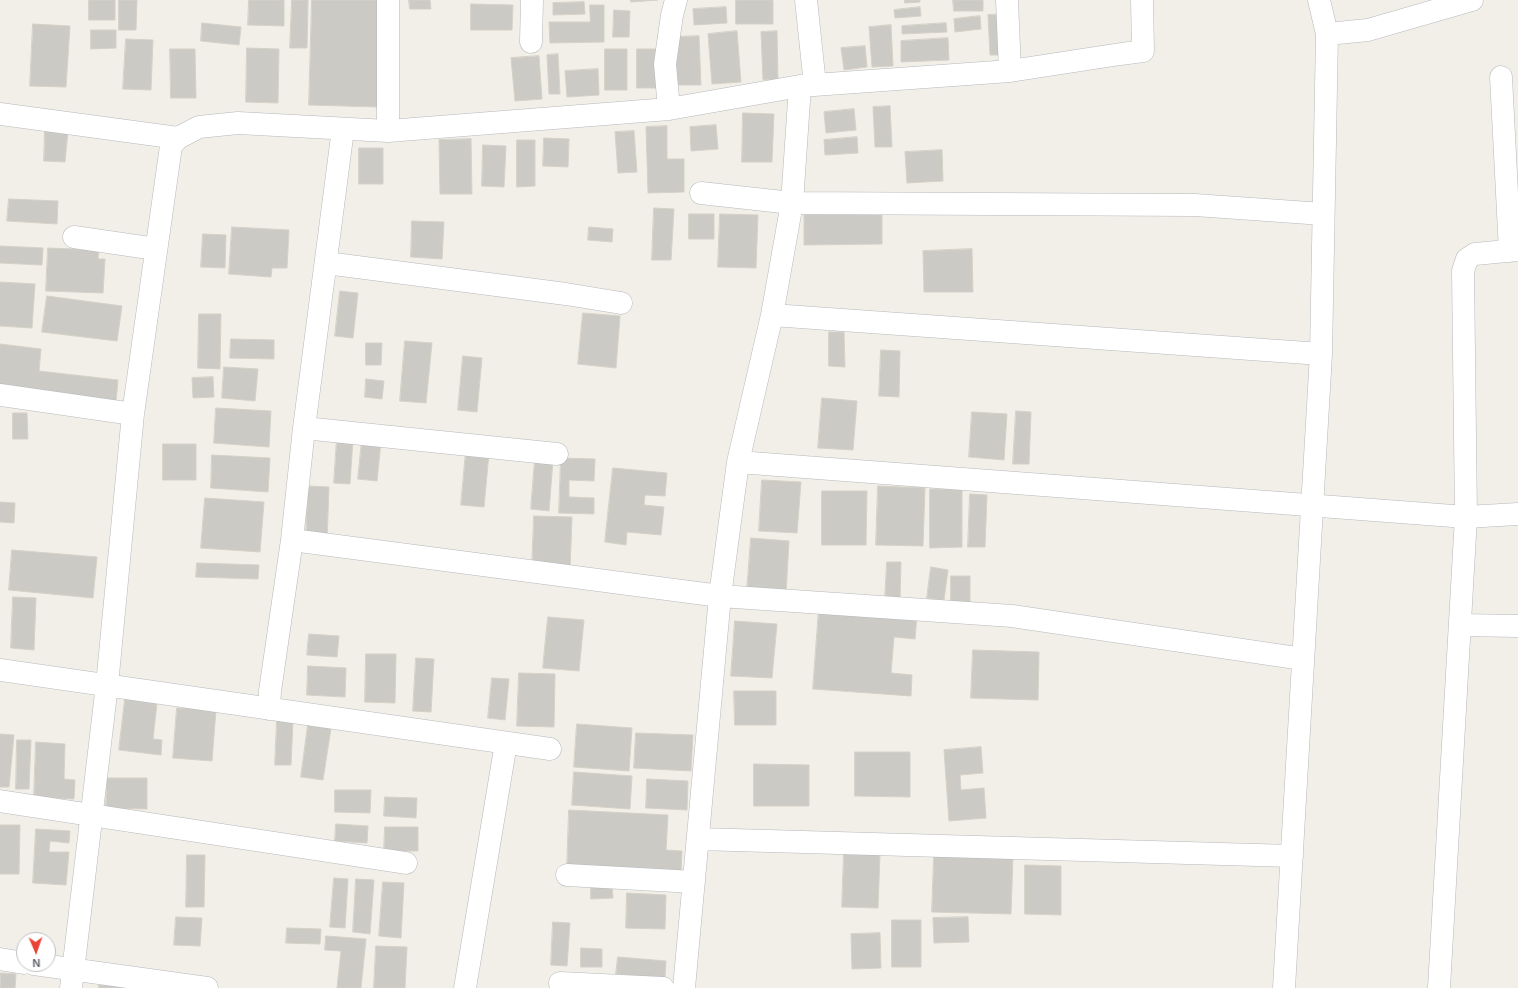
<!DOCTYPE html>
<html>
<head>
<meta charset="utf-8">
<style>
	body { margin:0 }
	#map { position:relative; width:1518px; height:988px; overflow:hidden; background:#f1efe8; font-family:Arial,sans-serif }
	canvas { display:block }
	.north { position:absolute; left:16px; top:932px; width:40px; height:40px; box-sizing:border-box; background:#fff; border:1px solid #bfc1c3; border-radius:50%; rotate:178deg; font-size:11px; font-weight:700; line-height:16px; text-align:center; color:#5f6368 }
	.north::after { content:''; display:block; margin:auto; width:14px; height:18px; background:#ea4335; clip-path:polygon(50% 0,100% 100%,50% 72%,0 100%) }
</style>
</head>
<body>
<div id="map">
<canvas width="1518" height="988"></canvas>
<div class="north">N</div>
</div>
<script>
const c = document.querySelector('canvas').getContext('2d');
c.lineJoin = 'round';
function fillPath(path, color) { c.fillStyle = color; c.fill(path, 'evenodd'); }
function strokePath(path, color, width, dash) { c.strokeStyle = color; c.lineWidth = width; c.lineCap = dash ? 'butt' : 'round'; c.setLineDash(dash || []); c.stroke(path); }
const building = new Path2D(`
	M 89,0 L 115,0 L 115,20 L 89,20 Z
	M 119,0 L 137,0 L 136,30 L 119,30 Z
	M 249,0 L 284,0 L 284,26 L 248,25 Z
	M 292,0 L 308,0 L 307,48 L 290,48 Z
	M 312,0 L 383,0 L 379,107 L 309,105 Z
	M 409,0 L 430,0 L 431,9 L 410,9 Z
	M 631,0 L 658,0 L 631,2 Z
	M 736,0 L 773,0 L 773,24 L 736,24 Z
	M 905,0 L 920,0 L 920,2 L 905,3 Z
	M 953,0 L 983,0 L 983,11 L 954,11 Z
	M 584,2 L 585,14 L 553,15 L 553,3 Z
	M 471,4 L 513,5 L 512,30 L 471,30 Z
	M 590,5 L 604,5 L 604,42 L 550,43 L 549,22 L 590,22 Z
	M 726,7 L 727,23 L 694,25 L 693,9 Z
	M 920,7 L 921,16 L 895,18 L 894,10 Z
	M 614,10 L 630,11 L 629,37 L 613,37 Z
	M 1003,14 L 1004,55 L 990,55 L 988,15 Z
	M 980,16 L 981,29 L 955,32 L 954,19 Z
	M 202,23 L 241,27 L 239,45 L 201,41 Z
	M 946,23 L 947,32 L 902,34 L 902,26 Z
	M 33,24 L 70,26 L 66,87 L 30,86 Z
	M 891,25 L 893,66 L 872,67 L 869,27 Z
	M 91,30 L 116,30 L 116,48 L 91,49 Z
	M 737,31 L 741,82 L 712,84 L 708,34 Z
	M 777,31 L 778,79 L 763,80 L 761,32 Z
	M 699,36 L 701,85 L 675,85 L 673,37 Z
	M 948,38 L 949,60 L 901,62 L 901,41 Z
	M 126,39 L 153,40 L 151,90 L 123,89 Z
	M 865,46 L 867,67 L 844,70 L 841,48 Z
	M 247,48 L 279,49 L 278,103 L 246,102 Z
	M 170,49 L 195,49 L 196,98 L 171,98 Z
	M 605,49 L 627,49 L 627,90 L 605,90 Z
	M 637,49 L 657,49 L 658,88 L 637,88 Z
	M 558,54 L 560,94 L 549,94 L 547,55 Z
	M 539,56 L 542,99 L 515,101 L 511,58 Z
	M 598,69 L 599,95 L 567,97 L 565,71 Z
	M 890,106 L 892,147 L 875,147 L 873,107 Z
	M 854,109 L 856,130 L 826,133 L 824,112 Z
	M 743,113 L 774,114 L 772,162 L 742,162 Z
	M 716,125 L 718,149 L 691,151 L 690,127 Z
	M 667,126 L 667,159 L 684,159 L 684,192 L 648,193 L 646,127 Z
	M 45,129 L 68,131 L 65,162 L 44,161 Z
	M 634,131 L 637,172 L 618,173 L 615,132 Z
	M 857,137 L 858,153 L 825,155 L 824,140 Z
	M 544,138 L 569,139 L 568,167 L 543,166 Z
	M 471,139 L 472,194 L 440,194 L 439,140 Z
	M 517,140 L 535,140 L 535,186 L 517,187 Z
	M 483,145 L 506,146 L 504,187 L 482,186 Z
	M 359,148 L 383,148 L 383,184 L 359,184 Z
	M 942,150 L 943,181 L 907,183 L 905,152 Z
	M 9,199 L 58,201 L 57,224 L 7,221 Z
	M 654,208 L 674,209 L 671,260 L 652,260 Z
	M 689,214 L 714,214 L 714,239 L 689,239 Z
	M 720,214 L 758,215 L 756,268 L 718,267 Z
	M 882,214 L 882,244 L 804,245 L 804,215 Z
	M 412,221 L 444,222 L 442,259 L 411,257 Z
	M 232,227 L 289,230 L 287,268 L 272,268 L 271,277 L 229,274 Z
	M 589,227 L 613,229 L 612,242 L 588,240 Z
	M 203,234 L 226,235 L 225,268 L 201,267 Z
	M 0,246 L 43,248 L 42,265 L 0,263 Z
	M 48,248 L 99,250 L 98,259 L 105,259 L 103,293 L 46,291 Z
	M 972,249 L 973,292 L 924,292 L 923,251 Z
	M 0,282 L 35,284 L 32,328 L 0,326 Z
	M 340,291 L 358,293 L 353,338 L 335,336 Z
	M 47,296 L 122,306 L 117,341 L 42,332 Z
	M 583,313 L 620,316 L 616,368 L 578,364 Z
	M 199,314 L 221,314 L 220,369 L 198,368 Z
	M 829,332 L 844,332 L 845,367 L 829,366 Z
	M 231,339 L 274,340 L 274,359 L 230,358 Z
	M 405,341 L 432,343 L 426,403 L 400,401 Z
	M 366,343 L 382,343 L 381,365 L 366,365 Z
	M 0,344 L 41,349 L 39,371 L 118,380 L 116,402 L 0,389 Z
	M 881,350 L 900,351 L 899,397 L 879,396 Z
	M 463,356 L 482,358 L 477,412 L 458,410 Z
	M 224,367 L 258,369 L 255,401 L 222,398 Z
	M 213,377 L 214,397 L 193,398 L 192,378 Z
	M 366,379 L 384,381 L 382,399 L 365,397 Z
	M 822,398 L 857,401 L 853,450 L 818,448 Z
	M 216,408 L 271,411 L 269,447 L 214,443 Z
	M 1016,411 L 1031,412 L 1029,464 L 1013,464 Z
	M 972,412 L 1007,414 L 1004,460 L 969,457 Z
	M 13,413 L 27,413 L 28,439 L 13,439 Z
	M 337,438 L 353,439 L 350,484 L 334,483 Z
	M 362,440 L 381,442 L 377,481 L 358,479 Z
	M 163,444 L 196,444 L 196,480 L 163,480 Z
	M 466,451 L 489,453 L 484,507 L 461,505 Z
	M 212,455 L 270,458 L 268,492 L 211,488 Z
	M 561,458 L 595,459 L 594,481 L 569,480 L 569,497 L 594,498 L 594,514 L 559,513 Z
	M 535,459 L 553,460 L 549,511 L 531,509 Z
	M 613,468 L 667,473 L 665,496 L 645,495 L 644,505 L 664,507 L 661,535 L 627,532 L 626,545 L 605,542 Z
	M 762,480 L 801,482 L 797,533 L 759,531 Z
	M 308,486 L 329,487 L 327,542 L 306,541 Z
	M 878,486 L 925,488 L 923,546 L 876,545 Z
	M 930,489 L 962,490 L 962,547 L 930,548 Z
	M 822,491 L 867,491 L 866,545 L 822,545 Z
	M 970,494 L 987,495 L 985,547 L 968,547 Z
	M 205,498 L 264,502 L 260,552 L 201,548 Z
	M 0,502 L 15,503 L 14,523 L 0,522 Z
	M 534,516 L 572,517 L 570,571 L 532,570 Z
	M 751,538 L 789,541 L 786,594 L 747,591 Z
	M 12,550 L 97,557 L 93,598 L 9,590 Z
	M 887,562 L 901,562 L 900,600 L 885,599 Z
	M 197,563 L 259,565 L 258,579 L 196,577 Z
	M 931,567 L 948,570 L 944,600 L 927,598 Z
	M 951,576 L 970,576 L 970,604 L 951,604 Z
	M 13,597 L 36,598 L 34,650 L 11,648 Z
	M 819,609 L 917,616 L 915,639 L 894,637 L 891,673 L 912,675 L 911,696 L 813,689 Z
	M 548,617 L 584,620 L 579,671 L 543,668 Z
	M 735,621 L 777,624 L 772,678 L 731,676 Z
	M 309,634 L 339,636 L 337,657 L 307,655 Z
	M 973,650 L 1039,652 L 1038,700 L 971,698 Z
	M 366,654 L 396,654 L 395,703 L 365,702 Z
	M 416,658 L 434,659 L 431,712 L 413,711 Z
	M 308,666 L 346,668 L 345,697 L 307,695 Z
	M 519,673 L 555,674 L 554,727 L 517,726 Z
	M 492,678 L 509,679 L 505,720 L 488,718 Z
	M 734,691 L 776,691 L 776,725 L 735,725 Z
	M 125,699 L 157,703 L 153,739 L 162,740 L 161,755 L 119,750 Z
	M 177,708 L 216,710 L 212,761 L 173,758 Z
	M 277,721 L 293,721 L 291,765 L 275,765 Z
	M 577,724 L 632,728 L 629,771 L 574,767 Z
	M 308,725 L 331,728 L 323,780 L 301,777 Z
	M 636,733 L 693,735 L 691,771 L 634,768 Z
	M 0,734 L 14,735 L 9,787 L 0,787 Z
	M 17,740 L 31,740 L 29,789 L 16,789 Z
	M 36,742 L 65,744 L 64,779 L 75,780 L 74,799 L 34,797 Z
	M 981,747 L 983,773 L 960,775 L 961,790 L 984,788 L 986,818 L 949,821 L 944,750 Z
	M 855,752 L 910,752 L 910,797 L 855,796 Z
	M 754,764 L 809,765 L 809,806 L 754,806 Z
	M 574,772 L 632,776 L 630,809 L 572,805 Z
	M 107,778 L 147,778 L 147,809 L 106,808 Z
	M 647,779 L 688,781 L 687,810 L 646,808 Z
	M 335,790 L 371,790 L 370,813 L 335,812 Z
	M 385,797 L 417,798 L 416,818 L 384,816 Z
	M 569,810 L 668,815 L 666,850 L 682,851 L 681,873 L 567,869 Z
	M 336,824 L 368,826 L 367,843 L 335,841 Z
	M 0,825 L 20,825 L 19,874 L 0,874 Z
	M 385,827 L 418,827 L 418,851 L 384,851 Z
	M 36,829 L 70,831 L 69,843 L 50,841 L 49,852 L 69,852 L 66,885 L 33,883 Z
	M 844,852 L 880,854 L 878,908 L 842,907 Z
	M 187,855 L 205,855 L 204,907 L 186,907 Z
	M 934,856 L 1013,857 L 1011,914 L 932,912 Z
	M 1025,865 L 1061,866 L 1061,915 L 1025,914 Z
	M 334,878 L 348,879 L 345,928 L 330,927 Z
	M 356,879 L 374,880 L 370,934 L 353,932 Z
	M 383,882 L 404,883 L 401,938 L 379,936 Z
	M 591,885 L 612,885 L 613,898 L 591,899 Z
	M 627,893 L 666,895 L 665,929 L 626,928 Z
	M 176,917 L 202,918 L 200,946 L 174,945 Z
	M 968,917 L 969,942 L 934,943 L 933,918 Z
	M 892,920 L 921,920 L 921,967 L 892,967 Z
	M 553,922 L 570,923 L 567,966 L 551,965 Z
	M 287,928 L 321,929 L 320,944 L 286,943 Z
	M 880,933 L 881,968 L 852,969 L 851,934 Z
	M 326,936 L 366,939 L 361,988 L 337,988 L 341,951 L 325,950 Z
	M 376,946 L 407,947 L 405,988 L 374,988 Z
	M 581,948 L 602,949 L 602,967 L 581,967 Z
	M 618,957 L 666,961 L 665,978 L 616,974 Z
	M 1,973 L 16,974 L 15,988 L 0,988 Z
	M 99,985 L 137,986 L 137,988 L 99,988 Z`);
fillPath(building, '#cccac5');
strokePath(building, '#d6d1c6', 1);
const street = new Path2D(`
	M 388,0 L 388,131
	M 806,0 L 815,85
	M 1007,0 L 1010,71
	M 1327,34 L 1368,30 L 1472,0
	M 531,42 L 532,0
	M 1501,77 L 1510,251
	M 800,86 L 792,203 L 772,315 L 1321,354 L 1327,34 L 1319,0
	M 669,109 L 665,64 L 672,15 L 676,0
	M 0,114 L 178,138
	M 701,193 L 792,203 L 1195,205 L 1323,214
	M 74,237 L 156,249
	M 1518,250 L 1475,254 L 1467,259 L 1463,271 L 1466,517 L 1518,514
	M 326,263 L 566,294 L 621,303
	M 0,395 L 133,414
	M 304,428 L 557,454
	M 738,462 L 772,315
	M 292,540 L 720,596 L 1012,616 L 1303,659
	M 1460,625 L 1518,626
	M 0,670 L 550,749
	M 269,709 L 270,691 L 292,540 L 304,428 L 343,129
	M 0,801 L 406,863
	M 698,839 L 1292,856
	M 567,875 L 694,882
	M 0,959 L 24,963
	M 34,964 L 207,988
	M 560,983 L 663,988
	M 71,988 L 107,685 L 133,414 L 171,146 L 178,138 L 199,127 L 238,123 L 388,131 L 669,109 L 800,86 L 1010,71 L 1114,55 L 1143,51 L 1142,0
	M 465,988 L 506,743
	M 684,988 L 720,596 L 738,462 L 1466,517 L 1439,988
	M 1284,988 L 1321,354`);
strokePath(street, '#b5b8bc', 23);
strokePath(street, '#fff', 22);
</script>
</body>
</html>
